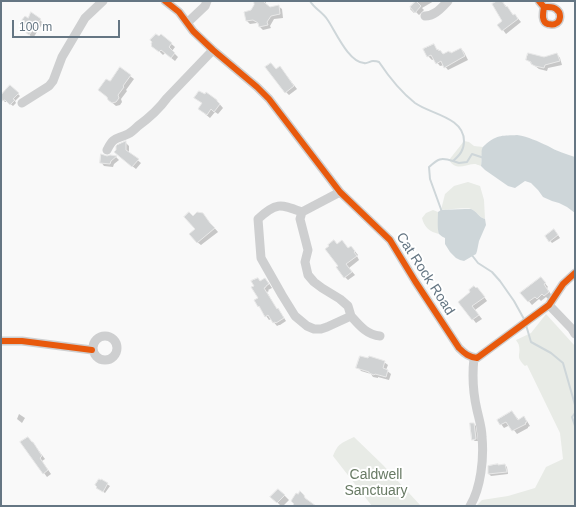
<!DOCTYPE html>
<html>
<head>
<meta charset="utf-8">
<style>
	body { margin:0 }
	#map { position:relative; width:576px; height:507px; overflow:hidden; background:#f9f9f9; font-family:Arial,sans-serif }
	canvas { display:block }
	.frame { position:absolute; inset:0; border:2px solid #657683; pointer-events:none }
	.scale { position:absolute; left:12px; top:20px; width:108px; height:18px; box-sizing:border-box; border:2px solid #657683; border-top:0; padding-left:5px; font-size:12px; line-height:14px; white-space:nowrap; color:#657683; -webkit-text-stroke:3px #fff; paint-order:stroke }
</style>
</head>
<body>
<div id="map">
<canvas width="576" height="507"></canvas>
<div class="frame"></div>
<div class="scale">100 m</div>
</div>
<script>
const c = document.querySelector('canvas').getContext('2d');
c.lineJoin = 'round';
function fillPath(path, color) { c.fillStyle = color; c.fill(path, 'evenodd'); }
function strokePath(path, color, width, dash) { c.strokeStyle = color; c.lineWidth = width; c.lineCap = dash ? 'butt' : 'round'; c.setLineDash(dash || []); c.stroke(path); }
function label(font, color, halo, rows, align = 'center') {
  c.font = font + ' Arial,sans-serif'; c.lineWidth = 4; c.setLineDash([]); c.textBaseline = 'middle'; c.strokeStyle = halo; c.fillStyle = color; for (const [text, x, y, turn = 0] of rows) {
    c.save(); c.translate(x, y); c.rotate((+turn || 0) * Math.PI / 180); c.textAlign = isNaN(turn) ? turn : align; if (halo) c.strokeText(text, 0, 0); c.fillText(text, 0, 0); c.restore();
  }
}
fillPath(new Path2D(`
	M 464,141 L 469,142 L 474,146 L 483,147 C 481,153 482,159 481,166 C 479,165 475,164 474,164 C 464,165 456,171 449,160 Z
	M 468,182 L 480,186 L 484,200 L 485,219 C 478,217 477,211 471,209 C 465,207 449,210 441,210 L 445,194 L 454,186 Z
	M 433,210 L 438,212 L 438,229 L 439,234 C 430,232 424,227 422,218 L 426,213 Z
	M 546,314 L 575,346 L 575,506 L 476,506 L 482,500 L 508,496 L 535,488 L 546,467 L 563,459 L 560,433 L 527,365 L 525,366 C 515,356 521,356 519,346 C 519,344 517,342 516,340 L 531,333 Z
	M 354,437 L 383,465 L 421,506 L 372,506 L 333,456 C 338,443 342,443 354,437 Z`), '#e8ebe6');
fillPath(new Path2D(`
	M 517,135 C 529,137 537,141 548,146 C 556,151 566,154 575,157 L 575,213 L 567,207 L 559,203 L 552,201 L 543,197 L 538,190 L 531,183 L 525,181 L 515,188 L 508,186 L 485,170 L 481,166 C 482,161 481,152 482,149 C 483,146 484,146 486,144 C 498,134 503,136 517,135 Z
	M 465,209 C 465,209 471,209 471,209 C 477,211 478,217 485,219 L 486,225 L 479,241 L 477,251 L 476,254 L 464,261 L 460,260 L 456,258 L 450,252 L 445,244 L 445,238 C 443,237 441,236 439,234 C 437,230 438,216 438,212 L 441,210 Z`), '#ced6d9');
fillPath(new Path2D(`
	M 255,1 L 266,1 L 266,5 L 270,8 L 278,6 L 282,9 L 283,18 L 274,19 L 270,26 L 271,28 L 263,30 L 260,27 L 259,24 L 257,23 L 250,24 L 247,21 L 255,6 Z
	M 417,1 L 434,1 L 422,8 L 424,10 L 419,15 L 416,12 L 414,13 L 410,9 Z
	M 498,1 L 502,1 L 514,16 L 515,15 L 521,22 L 506,34 L 503,30 L 503,21 Z
	M 28,19 L 40,20 L 43,23 L 33,38 L 21,28 Z
	M 161,35 L 175,47 L 172,51 L 178,57 L 175,61 L 165,53 L 163,55 L 152,44 Z
	M 433,45 L 438,51 L 444,55 L 451,54 L 461,49 L 464,52 L 468,60 L 448,70 L 444,65 L 440,66 L 434,59 L 432,60 L 428,56 L 425,49 Z
	M 557,54 L 560,58 L 562,65 L 548,68 L 547,71 L 539,69 L 527,60 L 544,58 Z
	M 280,67 L 297,89 L 289,95 L 286,92 L 276,70 Z
	M 130,76 L 134,79 L 126,90 L 127,91 L 121,99 L 122,102 L 120,105 L 116,106 L 109,100 L 110,82 Z
	M 10,86 L 20,96 L 15,101 L 16,103 L 13,106 L 8,102 L 5,102 L 3,100 Z
	M 199,101 L 217,101 L 223,108 L 218,114 L 215,112 L 210,118 L 199,109 L 203,104 Z
	M 126,143 L 129,146 L 129,153 L 141,163 L 136,169 L 119,156 Z
	M 107,157 L 116,157 L 119,160 L 114,164 L 113,167 L 104,166 L 101,162 Z
	M 193,217 L 206,218 L 218,232 L 201,245 L 197,242 Z
	M 556,232 L 560,238 L 552,243 L 546,236 Z
	M 337,245 L 354,250 L 358,255 L 357,256 L 359,260 L 349,268 L 355,275 L 348,280 L 345,277 L 339,266 Z
	M 265,279 L 268,282 L 272,288 L 268,290 L 269,291 L 267,292 L 277,310 L 281,313 L 286,321 L 280,325 L 279,325 L 277,326 L 271,319 L 269,320 L 259,306 L 260,282 Z
	M 544,282 L 548,287 L 547,288 L 552,296 L 548,299 L 546,297 L 541,301 L 539,299 L 532,305 L 522,293 Z
	M 480,291 L 487,301 L 475,310 L 482,319 L 476,323 L 459,302 Z
	M 369,359 L 384,362 L 388,365 L 386,370 L 391,374 L 389,380 L 378,377 L 378,378 L 373,377 L 371,374 L 361,371 L 358,367 Z
	M 512,412 L 519,420 L 524,418 L 527,421 L 530,426 L 528,427 L 528,428 L 517,434 L 510,425 L 504,428 L 498,420 Z
	M 19,414 L 25,418 L 22,423 L 17,419 Z
	M 474,424 L 476,426 L 478,441 L 475,441 L 472,439 Z
	M 22,443 L 33,443 L 45,459 L 42,461 L 51,474 L 47,477 L 44,473 Z
	M 505,465 L 507,467 L 508,474 L 491,476 L 489,474 L 489,467 Z
	M 102,481 L 110,486 L 105,493 L 99,489 Z
	M 284,495 L 289,500 L 283,506 L 281,506 L 272,497 Z`), '#0003');
strokePath(new Path2D(`
	M 310,1 C 314,8 322,12 327,19 C 335,30 348,62 364,63 C 367,64 370,61 373,61 C 375,61 377,61 379,62 C 389,77 401,92 415,103 C 430,114 464,117 464,141 C 464,150 460,155 453,161 C 440,157 438,159 429,167 L 430,179 L 442,212
	M 453,161 L 459,163 L 467,162 L 472,154 L 484,158
	M 471,254 L 478,263 L 492,272 L 500,281 L 514,301 L 524,319
	M 526,325 L 531,342 L 551,353 L 563,363 L 575,405
	M 575,413 L 572,417 L 575,426`), '#ced6d9', 2);
const building = new Path2D(`
	M 254,1 L 263,1 L 264,2 L 270,7 L 279,5 L 280,14 L 271,16 L 267,22 L 268,25 L 259,27 L 258,23 L 253,20 L 246,21 L 244,12 L 251,10 L 254,5 Z
	M 416,1 L 421,6 L 415,13 L 410,7 Z
	M 497,1 L 502,1 L 506,7 L 507,6 L 513,15 L 515,14 L 518,19 L 502,31 L 497,25 L 502,21 L 492,4 Z
	M 31,12 L 41,19 L 29,35 L 20,28 L 24,23 L 21,21 L 25,16 L 28,18 Z
	M 156,34 L 159,36 L 161,34 L 172,43 L 169,47 L 175,53 L 171,58 L 161,50 L 159,52 L 151,46 L 152,45 L 151,44 L 152,42 L 150,40 Z
	M 434,44 L 437,50 L 438,49 L 439,51 L 440,50 L 443,54 L 449,51 L 449,52 L 451,52 L 451,53 L 461,48 L 465,56 L 444,68 L 441,61 L 436,64 L 431,55 L 427,57 L 423,49 Z
	M 528,53 L 544,57 L 557,53 L 560,61 L 545,65 L 544,68 L 535,66 L 531,64 L 531,62 L 526,60 Z
	M 271,63 L 276,69 L 280,66 L 294,86 L 285,93 L 265,67 Z
	M 120,67 L 131,75 L 123,86 L 124,87 L 118,95 L 119,98 L 116,102 L 112,103 L 108,100 L 107,97 L 98,90 L 106,79 L 110,81 Z
	M 10,85 L 19,93 L 13,99 L 15,100 L 10,105 L 5,100 L 2,101 L 1,95 Z
	M 199,91 L 205,94 L 206,92 L 217,100 L 217,101 L 220,104 L 214,112 L 211,109 L 207,115 L 198,109 L 202,103 L 194,98 Z
	M 126,141 L 126,150 L 139,159 L 132,167 L 114,152 L 116,150 L 116,146 L 117,145 Z
	M 101,154 L 107,156 L 110,155 L 117,156 L 111,161 L 110,164 L 100,163 Z
	M 189,212 L 193,216 L 197,212 L 203,213 L 210,223 L 215,228 L 197,243 L 189,234 L 195,229 L 184,217 Z
	M 554,229 L 558,235 L 549,242 L 545,236 Z
	M 334,240 L 337,244 L 342,240 L 348,248 L 351,246 L 355,251 L 354,252 L 357,256 L 346,264 L 352,272 L 344,278 L 336,267 L 338,266 L 325,249 L 329,246 L 328,245 Z
	M 541,277 L 546,283 L 544,284 L 549,292 L 544,296 L 542,294 L 537,299 L 535,297 L 528,302 L 520,293 Z
	M 258,278 L 260,281 L 265,278 L 269,284 L 266,286 L 266,287 L 264,288 L 277,309 L 278,308 L 284,318 L 276,323 L 275,322 L 273,323 L 268,315 L 265,317 L 259,306 L 258,307 L 254,300 L 258,298 L 251,287 L 254,286 L 251,281 Z
	M 474,286 L 476,288 L 477,287 L 485,297 L 472,306 L 479,315 L 472,320 L 458,302 L 470,292 L 469,290 Z
	M 360,356 L 368,358 L 369,356 L 385,361 L 383,368 L 388,370 L 386,377 L 375,374 L 374,375 L 369,373 L 369,372 L 356,368 Z
	M 512,411 L 518,420 L 524,416 L 527,422 L 525,423 L 526,424 L 512,431 L 506,422 L 500,425 L 497,420 Z
	M 470,423 L 474,423 L 476,439 L 472,440 Z
	M 28,437 L 32,442 L 33,442 L 42,456 L 40,458 L 48,470 L 43,474 L 20,442 Z
	M 498,464 L 498,465 L 505,464 L 507,472 L 488,474 L 488,466 Z
	M 99,479 L 101,480 L 101,479 L 108,483 L 103,492 L 96,488 L 97,487 L 95,485 Z
	M 278,489 L 285,495 L 277,503 L 270,497 Z
	M 300,491 L 304,495 L 305,498 L 316,506 L 292,506 L 294,504 L 291,501 L 296,493 L 298,494 Z`);
fillPath(building, '#d0d2d3');
strokePath(building, '#e8e8e8', 1);
strokePath(new Path2D(`
	M 165,1 L 179,12 L 193,31 L 213,50 L 257,87 L 269,99 L 340,192 L 390,240 L 415,281 L 459,348 C 465,354 469,357 477,358 L 549,305 L 563,284 L 575,273
	M 539,1 L 544,7 C 543,13 541,22 548,24 C 550,24 553,25 555,24 C 561,22 562,13 556,9 C 553,6 548,7 544,7
	M 425,16 C 435,16 441,8 448,1
	M 187,23 L 205,6 L 207,1
	M 22,103 L 49,86 L 53,81 L 62,57 L 85,18 L 103,1
	M 107,150 C 114,136 116,140 128,134 C 132,132 135,129 138,126 C 149,118 159,109 167,98 L 213,50
	M 340,192 L 302,212 C 280,204 276,202 258,219 L 261,258 L 282,295 L 295,316 L 307,326 L 314,329 L 321,329 L 327,327 L 351,316 C 359,325 367,335 380,336
	M 302,212 L 300,219 L 308,250 L 305,262 L 308,275 L 314,282 L 322,288 L 340,299 L 348,306 L 351,316
	M 549,305 L 572,329 L 575,334
	M93 348a12 12 0 1 1 24 0a12 12 0 1 1-24 0Z
	M 1,341 L 22,341 L 92,350
	M 470,506 C 481,488 484,458 482,437 C 482,428 479,419 477,410 C 473,393 472,376 474,358`), '#cecfd0', 9);
strokePath(new Path2D(`
	M 165,1 L 179,12 L 193,31 L 213,50 L 257,87 L 269,99 L 340,192 L 390,240 L 415,281 L 459,348 C 465,354 469,357 477,358 L 549,305 L 563,284 L 575,273
	M 539,1 L 544,7 C 543,13 541,22 548,24 C 550,24 553,25 555,24 C 561,22 562,13 556,9 C 553,6 548,7 544,7
	M 1,341 L 22,341 L 92,350`), '#e8590c', 6);
label('14px', '#657683', '#fff', [
	["Cat Rock Road",425,274,57]
]);
label('14px', '#687a64', '#fff', [
	["Caldwell",376,475],
	["Sanctuary",376,491]
]);
</script>
</body>
</html>
